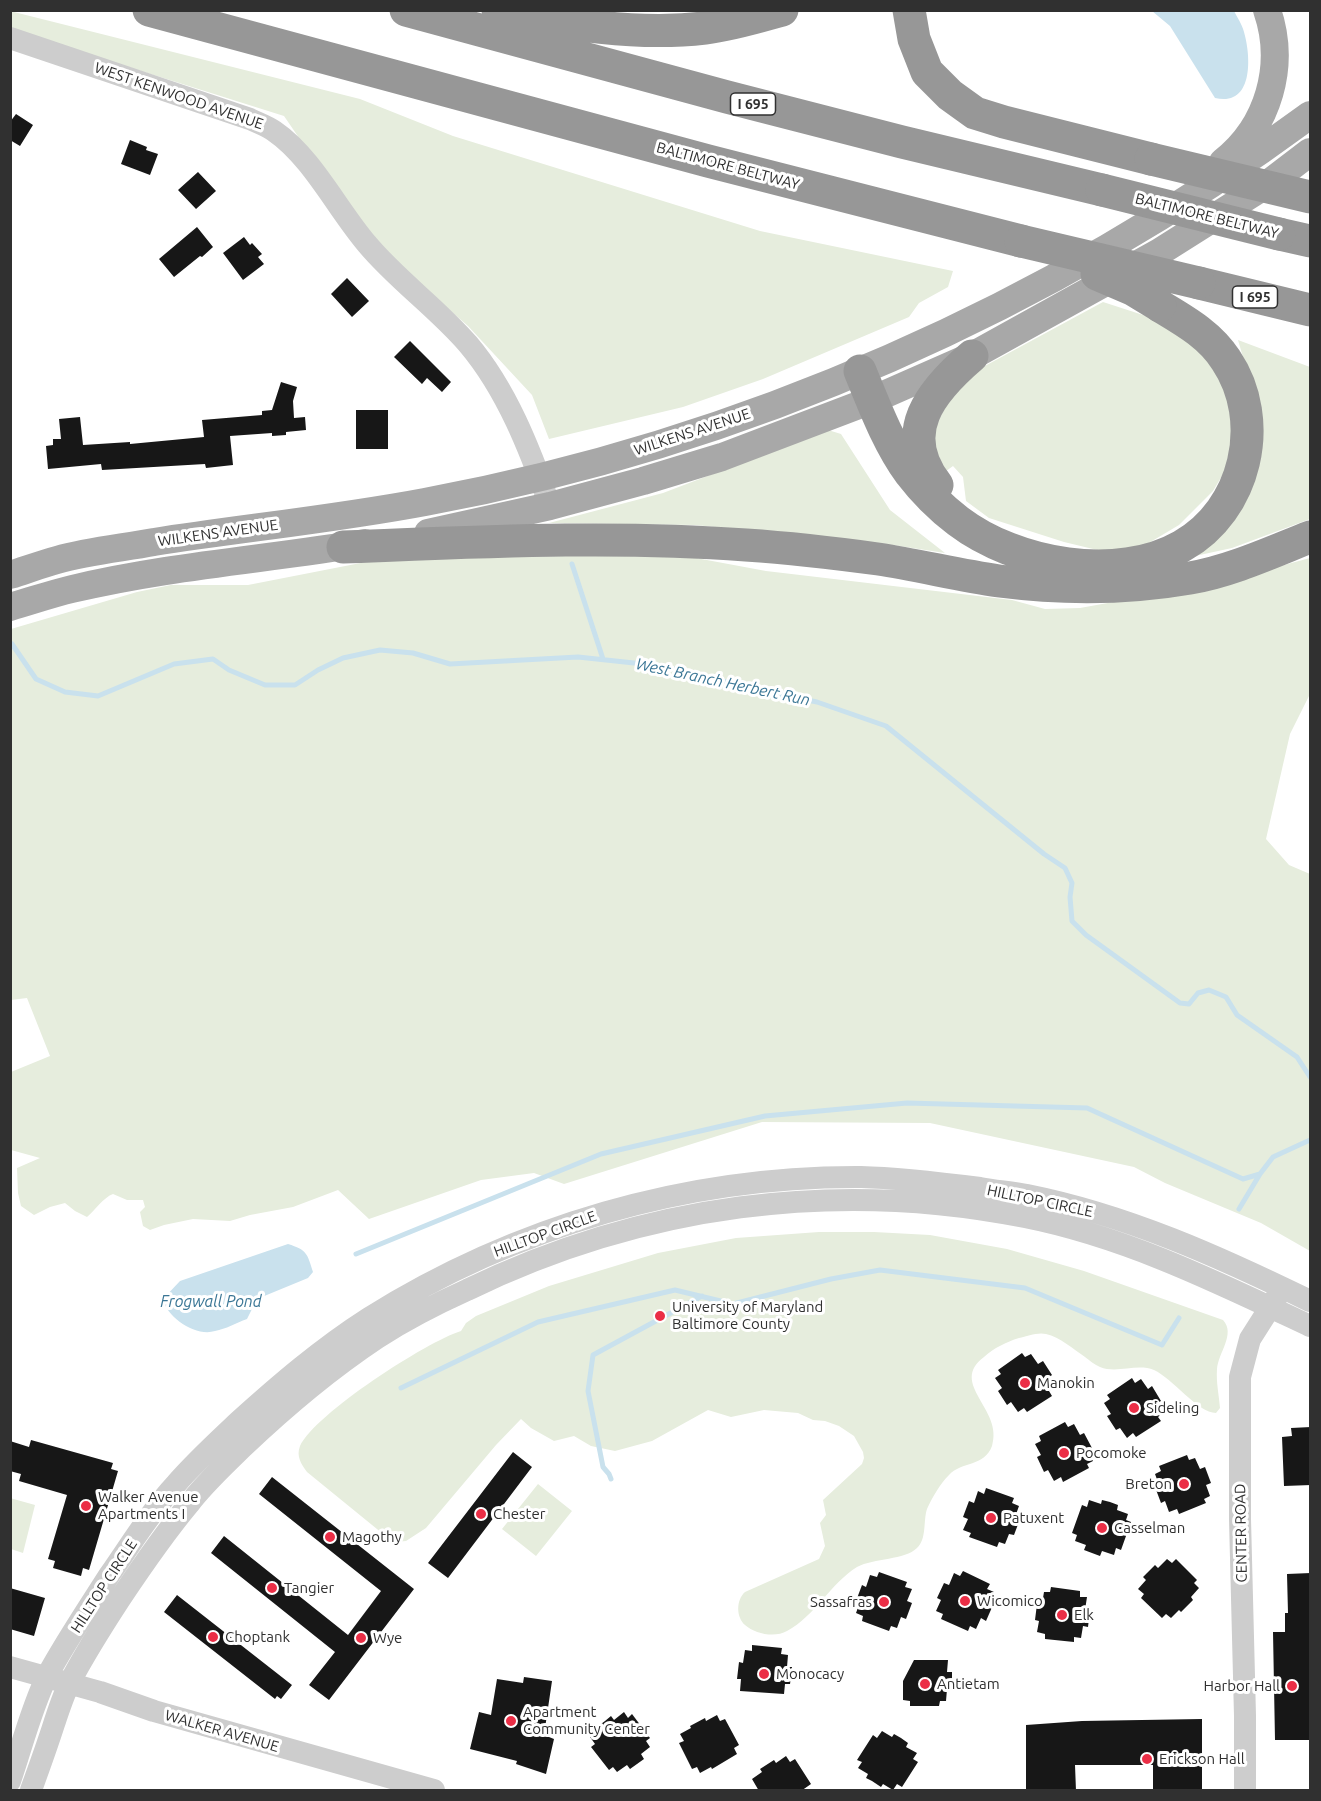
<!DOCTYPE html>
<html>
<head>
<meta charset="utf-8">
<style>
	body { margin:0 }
	#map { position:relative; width:1321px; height:1801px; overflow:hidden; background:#fff; font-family:Ubuntu,sans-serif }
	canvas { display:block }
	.frame { position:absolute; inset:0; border:12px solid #303030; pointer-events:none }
</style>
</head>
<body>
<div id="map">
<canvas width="1321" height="1801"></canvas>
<div class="frame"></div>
</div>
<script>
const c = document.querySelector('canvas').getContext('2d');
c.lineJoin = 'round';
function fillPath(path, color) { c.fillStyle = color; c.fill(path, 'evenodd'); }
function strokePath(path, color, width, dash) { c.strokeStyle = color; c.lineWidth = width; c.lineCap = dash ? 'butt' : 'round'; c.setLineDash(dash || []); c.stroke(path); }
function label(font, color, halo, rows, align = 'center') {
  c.font = font + ' Ubuntu,sans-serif'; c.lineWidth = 6; c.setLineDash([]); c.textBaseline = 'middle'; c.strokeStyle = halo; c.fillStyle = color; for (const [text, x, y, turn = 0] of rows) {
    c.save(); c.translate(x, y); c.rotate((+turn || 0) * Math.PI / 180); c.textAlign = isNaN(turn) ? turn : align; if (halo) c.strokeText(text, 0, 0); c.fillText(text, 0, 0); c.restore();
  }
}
fillPath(new Path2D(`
	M 10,11 L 360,99 L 453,136 L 760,231 L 953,271 L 948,287 L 919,303 L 909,317 L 763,379 L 683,407 L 549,439 L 532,395 L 468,326 L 369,240 L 284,116 L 11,30 Z
	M 1103,302 L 1177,326 L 1221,372 L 1233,409 L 1229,464 L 1213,491 L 1179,525 L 1142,547 L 1114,554 L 1064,542 L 989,518 L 966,501 L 963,477 L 953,466 L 938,477 L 927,443 L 959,380 Z
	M 1238,340 L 1310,367 L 1310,519 L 1232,548 L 1126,571 L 1232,520 L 1247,371 Z
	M 828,430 L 841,434 L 890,510 L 945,553 L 886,544 L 695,525 L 549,523 L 663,493 Z
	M 624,555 L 696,558 L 766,571 L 1012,600 L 1045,609 L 1080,608 L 1213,584 L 1310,558 L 1310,694 L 1290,734 L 1266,839 L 1289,865 L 1310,874 L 1310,1251 L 1261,1223 L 1165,1183 L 1134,1167 L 930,1123 L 762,1122 L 564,1184 L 534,1173 L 481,1180 L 369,1219 L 338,1190 L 293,1207 L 250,1215 L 230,1221 L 193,1219 L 164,1225 L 150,1230 L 143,1226 L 140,1212 L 145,1207 L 143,1200 L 127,1200 L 113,1194 C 104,1197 95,1210 87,1217 L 75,1211 L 65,1203 L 50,1207 L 34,1215 L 21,1206 L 18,1193 L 17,1168 L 40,1158 L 11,1150 L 11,1072 L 50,1056 L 27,998 L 11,1000 L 11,629 L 137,592 L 171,585 L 248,585 L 381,559 Z
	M 819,1232 L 874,1232 L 930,1235 L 1007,1249 L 1084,1271 L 1223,1320 C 1236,1334 1218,1353 1217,1369 C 1216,1382 1219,1395 1220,1408 L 1216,1413 C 1198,1413 1172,1378 1154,1370 C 1137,1363 1117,1374 1100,1367 C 1095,1365 1089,1360 1085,1357 C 1073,1349 1060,1337 1046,1334 C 1038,1332 1027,1336 1019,1338 C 1006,1342 994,1348 984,1357 C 948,1384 1004,1409 992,1446 C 984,1467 962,1461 949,1475 C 940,1484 932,1498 927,1509 C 923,1521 927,1539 917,1548 C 905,1560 874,1558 857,1567 C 830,1584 815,1616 787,1631 C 775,1638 755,1634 745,1625 C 736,1617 736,1600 745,1592 L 819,1559 L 825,1546 L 820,1523 L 826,1515 L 823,1500 L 862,1464 L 864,1458 L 863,1452 L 854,1436 L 839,1426 L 825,1421 L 813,1420 L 798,1413 L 764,1410 L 731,1417 L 708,1410 L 652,1441 L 615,1451 L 591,1446 L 574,1436 L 554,1441 L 531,1428 L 521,1419 L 496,1445 L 426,1528 L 406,1541 L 396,1542 L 388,1538 L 307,1472 C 301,1464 296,1456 300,1446 C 316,1413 426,1342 461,1331 L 466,1323 L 476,1316 L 549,1286 L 658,1253 L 736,1238 Z
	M 538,1484 L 572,1511 L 536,1556 L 502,1529 Z
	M 10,1498 L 35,1505 L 23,1553 L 11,1549 Z`), '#e6eddd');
fillPath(new Path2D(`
	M 1152,11 L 1234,11 C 1237,17 1242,24 1244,32 C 1251,56 1254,107 1215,98 L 1170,26 Z
	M 288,1244 C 307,1250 307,1253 313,1272 L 308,1278 L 257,1299 L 247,1319 C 236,1323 226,1329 215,1331 C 196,1337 167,1318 163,1299 L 180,1281 Z`), '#c9e1ed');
strokePath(new Path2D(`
	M 572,564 L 603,659
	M 12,644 L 36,679 L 65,692 L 98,696 L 174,664 L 213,659 L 229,670 L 265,685 L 295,685 L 318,670 L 343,658 L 380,650 L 413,653 L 450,664 L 578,657 L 662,666 L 763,691 L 817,702 L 886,726 L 1044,854 L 1065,868 L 1072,883 L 1070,897 L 1072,921 L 1086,935 L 1180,1003 L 1189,1004 L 1198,993 L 1209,990 L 1226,997 L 1237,1015 L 1297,1057 L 1310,1077
	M 1239,1209 L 1260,1174
	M 356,1254 L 601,1154 L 765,1116 L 907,1103 L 1087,1108 L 1243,1179 L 1260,1174 L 1273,1157 L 1310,1140
	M 401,1388 L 538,1322 L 675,1290 L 733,1304 L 831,1279 L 880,1270 L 1025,1288 L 1162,1345 L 1179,1318
	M 611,1479 L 609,1474 L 603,1467 L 588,1391 L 593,1355 L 702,1296`), '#c9e1ed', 5);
fillPath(new Path2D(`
	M 16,114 L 33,125 L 20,146 L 10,140 L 10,122 Z
	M 130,140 L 147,147 L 146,150 L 158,154 L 150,175 L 121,164 Z
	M 198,172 L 216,191 L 196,209 L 178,190 Z
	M 197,227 L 213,247 L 202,257 L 200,256 L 174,277 L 159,259 Z
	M 244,237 L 250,245 L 252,243 L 262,254 L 258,257 L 264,264 L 243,280 L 223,253 Z
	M 347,278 L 369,301 L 352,317 L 331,294 Z
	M 410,341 L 451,382 L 442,392 L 427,378 L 422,384 L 394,357 Z
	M 281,382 L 297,387 L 293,401 L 294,418 L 305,417 L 306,430 L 286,432 L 286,435 L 272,436 L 272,433 L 230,436 L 233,465 L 206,468 L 205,464 L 102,470 L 101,464 L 48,469 L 46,446 L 53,445 L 53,439 L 61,439 L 59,419 L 80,417 L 83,445 L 130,442 L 130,444 L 204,437 L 202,420 L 262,415 L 262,411 L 272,410 Z
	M 356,410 L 388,410 L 388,449 L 356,449 Z
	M 1022,1353 L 1025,1357 L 1031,1354 L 1038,1364 L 1043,1361 L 1052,1375 L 1048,1378 L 1054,1388 L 1049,1391 L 1052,1396 L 1027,1412 L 1024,1408 L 1018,1412 L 1011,1402 L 1007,1405 L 998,1391 L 1002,1388 L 995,1378 L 1001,1374 L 998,1370 Z
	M 1132,1378 L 1135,1383 L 1141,1379 L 1148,1389 L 1152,1386 L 1161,1401 L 1157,1403 L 1163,1413 L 1158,1417 L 1161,1421 L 1136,1437 L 1133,1433 L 1127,1438 L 1120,1428 L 1116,1430 L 1107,1416 L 1111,1414 L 1104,1403 L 1110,1399 L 1107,1395 Z
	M 1065,1422 L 1068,1427 L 1074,1424 L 1080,1435 L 1084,1433 L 1092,1448 L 1087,1450 L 1093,1461 L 1087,1464 L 1089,1468 L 1063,1482 L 1061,1477 L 1054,1481 L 1048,1470 L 1044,1472 L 1037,1457 L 1041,1455 L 1035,1444 L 1041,1441 L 1039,1436 Z
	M 1311,1427 L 1311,1485 L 1284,1486 L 1282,1437 L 1292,1436 L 1291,1428 Z
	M 31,1440 L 113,1463 L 111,1469 L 118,1471 L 89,1570 L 83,1568 L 81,1576 L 53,1568 L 55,1561 L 48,1559 L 67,1495 L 19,1481 L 21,1474 L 10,1471 L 10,1441 L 29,1447 Z
	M 513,1452 L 532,1467 L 448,1578 L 428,1563 Z
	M 1187,1455 L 1189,1460 L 1195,1458 L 1200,1469 L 1205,1467 L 1211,1483 L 1206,1485 L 1210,1496 L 1204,1499 L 1206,1503 L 1179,1514 L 1177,1509 L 1169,1512 L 1165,1501 L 1161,1503 L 1155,1487 L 1159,1485 L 1155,1474 L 1161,1471 L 1159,1466 Z
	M 272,1477 L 414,1589 L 329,1700 L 309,1685 L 335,1652 L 211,1553 L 224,1536 L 348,1635 L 381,1591 L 259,1494 Z
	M 986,1488 L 1014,1498 L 1012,1503 L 1019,1506 L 1015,1517 L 1020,1519 L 1014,1535 L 1009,1534 L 1005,1544 L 999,1542 L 997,1547 L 969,1537 L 971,1533 L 963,1530 L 968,1519 L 963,1517 L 969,1501 L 974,1503 L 978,1491 L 984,1494 Z
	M 1089,1500 L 1101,1504 L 1102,1500 L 1110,1502 L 1118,1505 L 1117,1510 L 1128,1514 L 1126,1520 L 1131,1522 L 1121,1550 L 1116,1548 L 1114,1555 L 1102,1551 L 1100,1556 L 1084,1550 L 1086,1545 L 1075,1541 L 1077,1535 L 1072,1533 L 1082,1505 L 1087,1507 Z
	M 1167,1559 L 1172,1563 L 1176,1559 L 1197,1580 L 1194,1583 L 1199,1588 L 1191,1597 L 1193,1600 L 1181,1612 L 1179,1610 L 1171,1618 L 1166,1614 L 1162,1618 L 1141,1598 L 1144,1594 L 1138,1589 L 1146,1580 L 1143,1577 L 1155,1565 L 1158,1568 Z
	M 963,1571 L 990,1584 L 987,1589 L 994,1592 L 988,1603 L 993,1605 L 986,1621 L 981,1618 L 976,1629 L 970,1626 L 968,1631 L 941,1619 L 943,1614 L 936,1611 L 941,1600 L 937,1598 L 944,1583 L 949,1585 L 954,1573 L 960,1576 Z
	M 879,1572 L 907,1582 L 905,1587 L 912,1589 L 907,1601 L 912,1603 L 906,1619 L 901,1617 L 897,1628 L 891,1626 L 889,1631 L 862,1621 L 863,1616 L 856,1613 L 860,1602 L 856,1601 L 862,1585 L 866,1587 L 870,1575 L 877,1577 Z
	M 1311,1573 L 1311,1740 L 1275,1740 L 1273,1632 L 1285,1632 L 1285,1613 L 1288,1613 L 1287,1574 Z
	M 1051,1587 L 1080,1591 L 1080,1597 L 1087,1597 L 1085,1610 L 1090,1610 L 1088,1627 L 1083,1626 L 1081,1638 L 1074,1637 L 1074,1642 L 1045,1639 L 1045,1634 L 1037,1632 L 1039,1621 L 1035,1620 L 1037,1604 L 1042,1604 L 1044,1592 L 1050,1592 Z
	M 10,1588 L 45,1598 L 34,1636 L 10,1629 Z
	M 177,1595 L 292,1685 L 281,1699 L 277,1696 L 275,1699 L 164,1612 Z
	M 752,1645 L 782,1648 L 781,1654 L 788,1655 L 787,1667 L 792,1667 L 791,1677 L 790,1684 L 785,1684 L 784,1694 L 740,1691 L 741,1679 L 737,1679 L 739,1662 L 743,1663 L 745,1650 L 752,1651 Z
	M 914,1660 L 948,1660 L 947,1672 L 952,1672 L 952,1689 L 947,1689 L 946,1701 L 940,1701 L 939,1706 L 910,1706 L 910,1701 L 903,1700 L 903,1681 Z
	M 524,1677 L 552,1681 L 544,1735 L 554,1739 L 546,1774 L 516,1764 L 517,1761 L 470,1749 L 479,1712 L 491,1715 L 497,1679 L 523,1683 Z
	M 624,1712 L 628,1718 L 632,1714 L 650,1738 L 646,1741 L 650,1747 L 641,1754 L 644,1759 L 630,1769 L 627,1765 L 617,1772 L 613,1767 L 609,1770 L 591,1747 L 595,1744 L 590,1737 L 600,1730 L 597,1727 L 605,1721 L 611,1716 L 614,1720 Z
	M 717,1715 L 720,1721 L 725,1719 L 739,1745 L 734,1748 L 737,1754 L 712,1769 L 711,1767 L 700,1773 L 697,1767 L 692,1769 L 679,1743 L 684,1741 L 680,1734 L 691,1728 L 690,1726 L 705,1718 L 706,1721 Z
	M 1202,1719 L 1202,1791 L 1153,1791 L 1153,1765 L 1075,1765 L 1076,1791 L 1026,1791 L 1026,1725 L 1082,1721 Z
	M 882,1731 L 892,1737 L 894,1734 L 901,1738 L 908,1743 L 906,1747 L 917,1753 L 913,1759 L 918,1762 L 902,1787 L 897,1784 L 893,1790 L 883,1784 L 881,1787 L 872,1781 L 866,1778 L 868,1774 L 858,1768 L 862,1762 L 857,1760 L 873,1735 L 877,1738 Z
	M 786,1756 L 790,1762 L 795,1759 L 811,1784 L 801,1791 L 759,1791 L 752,1779 L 762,1772 L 760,1769 L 774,1760 L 776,1763 Z`), '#171717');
strokePath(new Path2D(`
	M 10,38 L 250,119 C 258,123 267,126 274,131 C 312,157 337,209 367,244 C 397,280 437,308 468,344 C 507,390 530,450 550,506
	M 10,1667 L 100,1692 L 154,1711 L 434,1790
	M 10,1781 C 22,1746 31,1709 47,1676 C 66,1641 89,1607 110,1574 C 131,1544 151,1511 176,1484 C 195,1462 217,1442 238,1422 C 279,1385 322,1348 369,1318 C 516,1226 687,1176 861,1177 C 901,1178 941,1183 980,1188 C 996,1191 1012,1192 1027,1195 C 1127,1215 1220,1257 1310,1301
	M 31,1790 C 39,1768 47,1746 54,1724 C 59,1709 64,1693 71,1680 C 86,1652 103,1625 120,1599 C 142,1566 164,1534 189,1504 C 205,1483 225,1465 243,1447 C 285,1407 329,1370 377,1338 C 405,1320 436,1304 467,1290 C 642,1205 834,1179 1025,1217 C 1126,1237 1219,1283 1310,1326
	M 1245,1790 L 1245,1716 L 1240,1519 L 1240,1377 L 1250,1339 L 1278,1295`), '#cdcdcd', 22);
strokePath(new Path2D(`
	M 1223,162 C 1269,126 1286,65 1267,10
	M 428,533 L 550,506 L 643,481 L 722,457 L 872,400 L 972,356 L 1158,253 L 1272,181 L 1310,152
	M 10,575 C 26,570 42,564 57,560 C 89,551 122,548 154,542 C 244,528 335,519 425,502 C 744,443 1050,307 1310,115
	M 10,607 C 31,601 51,594 72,589 C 168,566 268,559 365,543`), '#a8a8a8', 28);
strokePath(new Path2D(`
	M 149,10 L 708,161 L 1021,241
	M 406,10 L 727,97 L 902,142 L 1102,190
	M 498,10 C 565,24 636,36 705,28 C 731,25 757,17 782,10
	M 909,10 L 914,39 L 927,72 L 950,95 L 975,113 L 1004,122 L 1151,159
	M 1279,234 L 1310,241
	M 1199,283 L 1310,310
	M 860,371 C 874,405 888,443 910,473 C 923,490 941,508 958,521 C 1016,565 1117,583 1182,546 C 1246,510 1267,421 1226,360 C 1210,335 1185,321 1160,306
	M 937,485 C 896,433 931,391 972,356
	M 343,547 C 477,542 612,535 746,545 C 790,548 834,553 878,559 C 918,565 958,575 999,581 C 1062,589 1127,589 1190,578 C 1231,571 1272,552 1310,537`), '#979797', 33);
strokePath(new Path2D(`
	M 1151,159 L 1310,197
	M 1102,190 L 1279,234
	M 1021,241 L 1199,283
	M 1097,274 L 1132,289 L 1160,306`), '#979797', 33);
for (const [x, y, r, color] of [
	[660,1316,6,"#eb2e46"],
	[1025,1383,6,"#eb2e46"],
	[1134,1408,6,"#eb2e46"],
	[1064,1453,6,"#eb2e46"],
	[1184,1484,6,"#eb2e46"],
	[86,1506,6,"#eb2e46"],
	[481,1514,6,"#eb2e46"],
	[991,1518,6,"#eb2e46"],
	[1102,1528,6,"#eb2e46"],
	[330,1537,6,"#eb2e46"],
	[272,1588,6,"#eb2e46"],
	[965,1601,6,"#eb2e46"],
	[884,1602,6,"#eb2e46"],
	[1062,1615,6,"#eb2e46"],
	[213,1637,6,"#eb2e46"],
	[361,1638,6,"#eb2e46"],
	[764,1674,6,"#eb2e46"],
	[925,1684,6,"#eb2e46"],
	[1292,1686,6,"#eb2e46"],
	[511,1721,6,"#eb2e46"],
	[1147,1759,6,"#eb2e46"]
]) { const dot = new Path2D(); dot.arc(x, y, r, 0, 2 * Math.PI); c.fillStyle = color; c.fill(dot); strokePath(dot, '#fff', 2); }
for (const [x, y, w] of [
	[753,104,45],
	[1255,297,45]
]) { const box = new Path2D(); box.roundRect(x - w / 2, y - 11, w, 22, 4.5); c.fillStyle = '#fff'; c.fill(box); strokePath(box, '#303030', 1.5); }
label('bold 14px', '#303030', null, [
	["I 695",753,104],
	["I 695",1255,297]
]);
label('15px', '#303030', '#fff', [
	["WEST KENWOOD AVENUE",179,96,19],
	["BALTIMORE BELTWAY",728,166,15],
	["BALTIMORE BELTWAY",1207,216,14],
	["WILKENS AVENUE",692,432,-18],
	["WILKENS AVENUE",218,533,-8],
	["HILLTOP CIRCLE",1040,1201,12],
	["HILLTOP CIRCLE",545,1234,-20],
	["CENTER ROAD",1241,1533,-91],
	["HILLTOP CIRCLE",104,1586,-57],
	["WALKER AVENUE",222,1731,16]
]);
label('15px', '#303030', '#fff', [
	["University of Maryland",672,1307],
	["Baltimore County",672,1324],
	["Manokin",1037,1383],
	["Sideling",1146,1408],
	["Pocomoke",1076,1453],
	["Breton",1172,1484,"right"],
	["Walker Avenue",98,1497],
	["Apartments I",98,1514],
	["Chester",493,1514],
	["Patuxent",1003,1518],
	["Casselman",1114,1528],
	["Magothy",342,1537],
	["Tangier",284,1588],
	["Wicomico",977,1601],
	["Sassafras",872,1602,"right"],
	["Elk",1074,1615],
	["Choptank",225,1637],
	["Wye",373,1638],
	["Monocacy",776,1674],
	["Antietam",937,1684],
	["Harbor Hall",1280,1686,"right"],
	["Apartment",523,1712],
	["Community Center",523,1729],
	["Erickson Hall",1159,1759]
], 'left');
label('italic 16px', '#3a7695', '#fff', [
	["West Branch Herbert Run",723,682,12],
	["Frogwall Pond",211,1302]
]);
</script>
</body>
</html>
